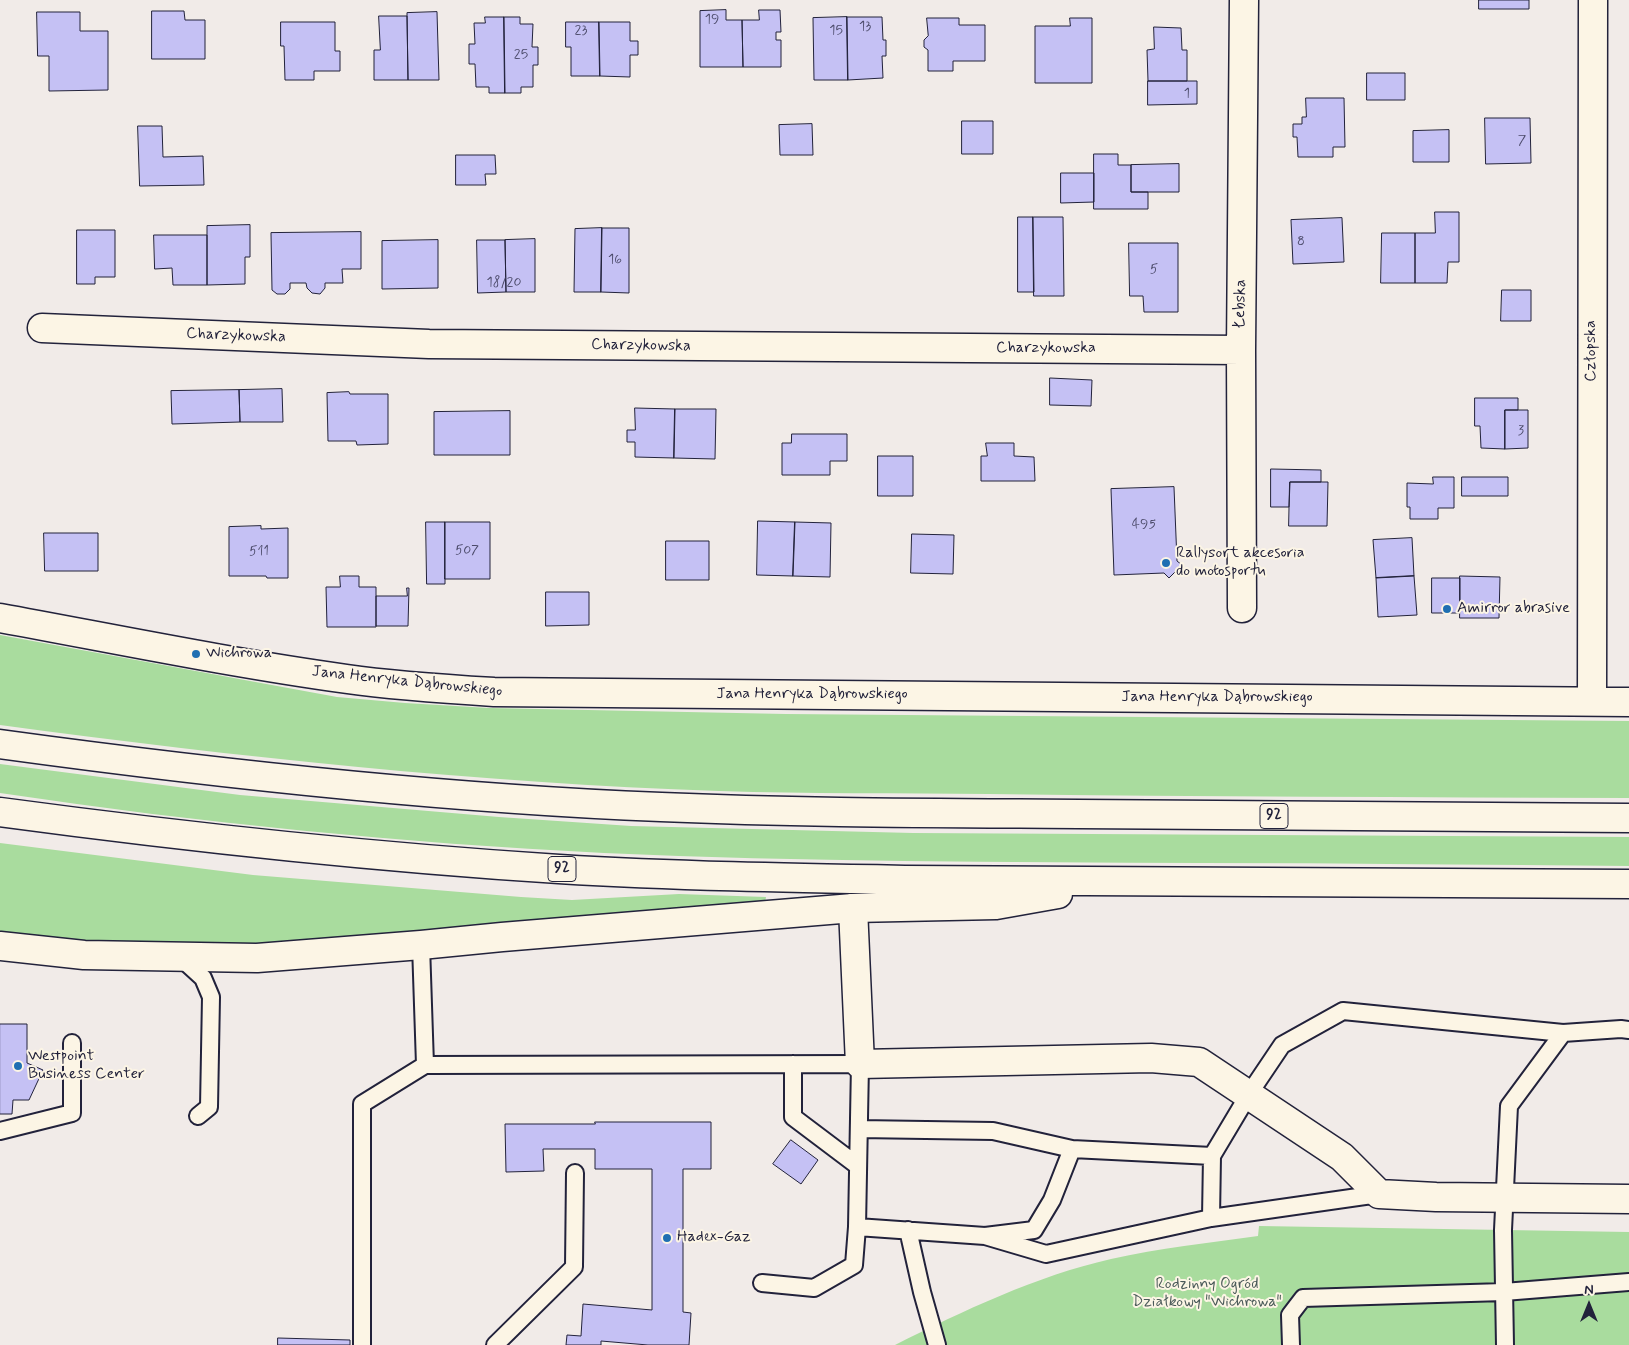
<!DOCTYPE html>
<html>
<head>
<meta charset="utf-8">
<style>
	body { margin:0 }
	#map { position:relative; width:1629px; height:1345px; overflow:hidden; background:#f1ebe8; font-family:Mynerve,sans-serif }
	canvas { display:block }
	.north { position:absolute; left:1564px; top:1280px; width:50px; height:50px; -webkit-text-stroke:4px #fcf5e5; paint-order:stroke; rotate:0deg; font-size:14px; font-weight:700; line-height:20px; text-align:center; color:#22223b }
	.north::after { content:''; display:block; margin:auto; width:18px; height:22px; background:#22223b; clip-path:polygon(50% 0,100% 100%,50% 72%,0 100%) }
</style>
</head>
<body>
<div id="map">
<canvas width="1629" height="1345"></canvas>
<div class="north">N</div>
</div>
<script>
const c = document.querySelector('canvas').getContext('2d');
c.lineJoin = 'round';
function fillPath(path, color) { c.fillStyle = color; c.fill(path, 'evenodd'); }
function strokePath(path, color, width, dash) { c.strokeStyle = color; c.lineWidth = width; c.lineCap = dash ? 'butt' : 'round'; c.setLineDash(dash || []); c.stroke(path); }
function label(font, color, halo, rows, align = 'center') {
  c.font = font + ' Mynerve,sans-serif'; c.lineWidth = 4; c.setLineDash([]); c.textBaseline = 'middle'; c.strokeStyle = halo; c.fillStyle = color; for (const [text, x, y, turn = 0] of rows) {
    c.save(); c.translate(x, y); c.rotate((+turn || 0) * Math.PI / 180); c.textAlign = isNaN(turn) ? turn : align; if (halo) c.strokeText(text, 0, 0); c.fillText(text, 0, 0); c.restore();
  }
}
fillPath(new Path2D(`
	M 0,635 L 337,697 L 405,703 L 489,708 L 786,714 L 1629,721 L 1629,798 C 1416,797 1202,797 989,794 C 899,793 809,794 719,791 C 478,783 238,757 0,725 Z
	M 0,764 L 240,795 L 499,817 L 631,826 L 913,833 L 1629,837 L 1629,866 C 1487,865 1345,863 1202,863 C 1003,862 803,862 604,853 C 402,843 200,823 0,793 Z
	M 0,843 L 253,875 L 521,897 L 572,900 L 679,894 L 766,897 L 765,903 L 300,943 L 231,946 L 121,945 L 0,935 Z
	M 1259,1226 L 1629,1232 L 1629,1345 L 895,1345 C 963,1311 1036,1276 1111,1259 C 1159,1248 1209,1243 1258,1236 Z`), '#a9dc9e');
const building = new Path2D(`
	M 1479,0 L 1529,0 L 1529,9 L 1479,9 Z
	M 726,10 L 726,20 L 742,20 L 743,67 L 700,67 L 700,11 Z
	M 759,10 L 780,10 L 781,32 L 776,32 L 776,40 L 781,40 L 781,67 L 743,67 L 742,20 L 759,20 Z
	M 152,11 L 184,11 L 185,20 L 205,20 L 205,59 L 152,59 Z
	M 37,12 L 80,12 L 80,31 L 108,31 L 108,90 L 49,91 L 49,56 L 38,56 Z
	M 437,12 L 439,80 L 408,80 L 407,13 Z
	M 379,16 L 407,16 L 408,80 L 374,80 L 374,50 L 380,50 Z
	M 485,17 L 504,17 L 505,93 L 489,93 L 489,87 L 476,87 L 475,64 L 469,64 L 469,44 L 475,44 L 474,23 L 485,23 Z
	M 504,17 L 520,17 L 520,24 L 533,24 L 532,47 L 538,47 L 538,65 L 533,65 L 533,87 L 521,87 L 521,93 L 505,93 Z
	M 847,17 L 882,17 L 883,40 L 886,40 L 886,56 L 882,56 L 883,78 L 848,80 Z
	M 847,17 L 848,80 L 814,80 L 813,18 Z
	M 927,18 L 959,18 L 959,25 L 985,25 L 985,61 L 953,61 L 953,71 L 928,71 L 928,50 L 924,47 L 924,40 L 928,36 Z
	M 1070,18 L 1092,18 L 1092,83 L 1035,83 L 1035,26 L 1070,26 Z
	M 281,22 L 335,22 L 335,51 L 340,51 L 340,71 L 314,71 L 314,80 L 285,80 L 284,46 L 281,46 Z
	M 566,22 L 599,22 L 600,76 L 571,76 L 571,47 L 566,47 Z
	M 599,22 L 630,22 L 630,41 L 638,41 L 638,55 L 630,55 L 630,77 L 600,76 Z
	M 1154,27 L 1181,28 L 1182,50 L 1187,50 L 1187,81 L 1148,81 L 1147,50 L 1154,49 Z
	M 1367,73 L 1405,73 L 1405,100 L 1367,100 Z
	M 1148,81 L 1197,81 L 1197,104 L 1148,105 Z
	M 1306,98 L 1344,98 L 1345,147 L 1333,147 L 1333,157 L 1298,157 L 1297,137 L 1293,137 L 1293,124 L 1302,124 L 1302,117 L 1306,117 Z
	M 1485,118 L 1530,118 L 1531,163 L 1486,164 Z
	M 962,121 L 993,121 L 993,154 L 962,154 Z
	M 812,124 L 813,155 L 780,155 L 779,125 Z
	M 138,126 L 162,126 L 163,157 L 203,156 L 204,185 L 140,186 Z
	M 1449,130 L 1449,162 L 1413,162 L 1413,131 Z
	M 1094,154 L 1118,154 L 1118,165 L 1131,165 L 1131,192 L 1148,192 L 1148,209 L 1094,209 Z
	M 456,155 L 495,155 L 496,174 L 485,174 L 486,185 L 456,185 Z
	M 1179,164 L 1179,192 L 1131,192 L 1131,165 Z
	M 1061,173 L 1094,173 L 1094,202 L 1061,203 Z
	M 1435,212 L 1459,212 L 1459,262 L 1448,262 L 1447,283 L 1415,283 L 1415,233 L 1435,233 Z
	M 1018,217 L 1033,217 L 1034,292 L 1018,292 Z
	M 1033,217 L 1063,217 L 1064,296 L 1034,296 Z
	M 1342,218 L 1344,262 L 1293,264 L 1291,220 Z
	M 250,225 L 250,257 L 245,257 L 245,284 L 207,285 L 207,226 Z
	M 602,228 L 629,228 L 629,293 L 601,292 Z
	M 602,228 L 601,292 L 574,292 L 575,229 Z
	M 77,230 L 115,230 L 115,277 L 95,277 L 95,284 L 77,284 Z
	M 361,232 L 361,269 L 342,269 L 343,283 L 325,283 L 325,288 L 320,294 L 312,293 L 307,288 L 306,283 L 290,283 L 290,289 L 285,294 L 277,294 L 272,290 L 271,233 Z
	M 1382,233 L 1415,233 L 1415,283 L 1381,283 Z
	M 154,235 L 207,235 L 207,285 L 173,285 L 172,268 L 155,269 Z
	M 535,239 L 535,292 L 506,292 L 505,240 Z
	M 438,240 L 438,288 L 382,289 L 382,241 Z
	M 477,240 L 505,240 L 506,292 L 478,293 Z
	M 1129,243 L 1178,243 L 1178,312 L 1144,312 L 1143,296 L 1130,296 Z
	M 1502,290 L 1531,290 L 1531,321 L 1501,321 Z
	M 1050,378 L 1092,380 L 1091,406 L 1050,405 Z
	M 282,389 L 283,422 L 240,422 L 239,390 Z
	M 239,390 L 240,422 L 172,424 L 171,391 Z
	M 349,392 L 350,394 L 388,394 L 388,444 L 357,445 L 356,441 L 328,441 L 327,393 Z
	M 1475,398 L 1518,398 L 1518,410 L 1505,410 L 1505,449 L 1481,448 L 1480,426 L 1475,426 Z
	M 635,408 L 675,409 L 674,458 L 635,457 L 635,442 L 627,442 L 627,430 L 635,430 Z
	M 675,409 L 716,409 L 715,459 L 674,458 Z
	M 1505,410 L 1528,410 L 1528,448 L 1505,449 Z
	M 510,411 L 510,455 L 434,455 L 434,412 Z
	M 792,434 L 847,434 L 847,461 L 830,461 L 830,475 L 782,475 L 782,443 L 791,443 Z
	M 986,443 L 1014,443 L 1014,456 L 1034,457 L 1035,481 L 981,481 L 981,456 L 987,456 Z
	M 878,456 L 913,456 L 913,496 L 878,496 Z
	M 1271,469 L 1321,470 L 1321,482 L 1290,482 L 1289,507 L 1271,507 Z
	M 1433,477 L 1454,477 L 1454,508 L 1438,508 L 1438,519 L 1410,519 L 1410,507 L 1407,507 L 1407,483 L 1433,484 Z
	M 1462,477 L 1508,477 L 1508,496 L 1462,496 Z
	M 1290,482 L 1328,482 L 1327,526 L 1289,526 Z
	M 1174,487 L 1177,561 L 1182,565 L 1169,578 L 1164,573 L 1114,575 L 1111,489 Z
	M 758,521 L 795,522 L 793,576 L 757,575 Z
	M 426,522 L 445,522 L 445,584 L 427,584 Z
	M 445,522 L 490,522 L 490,579 L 445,579 Z
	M 795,522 L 831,523 L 830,577 L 793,576 Z
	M 261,526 L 261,529 L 288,528 L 288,578 L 267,578 L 266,576 L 229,576 L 229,527 Z
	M 44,533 L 98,533 L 98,571 L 45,571 Z
	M 912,534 L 954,535 L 953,574 L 911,573 Z
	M 1412,538 L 1414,576 L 1376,578 L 1373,540 Z
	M 666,541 L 709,541 L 709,580 L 666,580 Z
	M 340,576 L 359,576 L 359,587 L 376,587 L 376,627 L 327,627 L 326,587 L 340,587 Z
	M 1414,576 L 1417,615 L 1378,617 L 1376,578 Z
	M 1460,576 L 1500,577 L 1499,618 L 1460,618 Z
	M 1432,578 L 1460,578 L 1460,613 L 1432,613 Z
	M 407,588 L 409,588 L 408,626 L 376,626 L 376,596 L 407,596 Z
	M 546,592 L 589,592 L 589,625 L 546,626 Z
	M 0,1024 L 27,1024 L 27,1063 L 43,1070 L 29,1100 L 13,1100 L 12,1114 L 0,1114 Z
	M 595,1122 L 711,1122 L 711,1169 L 683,1169 L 683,1312 L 691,1313 L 689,1345 L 648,1345 L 601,1341 L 601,1345 L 566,1345 L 567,1335 L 581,1336 L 583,1304 L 652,1310 L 652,1169 L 595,1169 L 595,1149 L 543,1149 L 544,1171 L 506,1172 L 505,1124 L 595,1124 Z
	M 791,1140 L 818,1160 L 801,1184 L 773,1164 Z
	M 278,1338 L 350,1340 L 350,1345 L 278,1345 Z`);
fillPath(building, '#c5c1f4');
strokePath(building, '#22223b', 1);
const service = new Path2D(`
	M 180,957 L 203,978 L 211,997 L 209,1107 L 198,1116
	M 793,1064 L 793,1117 L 858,1166
	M 425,1065 L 860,1064 L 857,1227 L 854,1265 L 814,1288 L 762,1283
	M 859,1129 L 993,1131 L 1072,1149 L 1212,1156
	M 0,1131 L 72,1113 L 72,1043
	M 1211,1218 L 1212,1156 L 1249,1094 L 1282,1045 L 1343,1011 L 1563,1033 L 1621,1029 L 1629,1030
	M 857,1227 L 985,1236 L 1034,1230 L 1052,1200 L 1072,1149
	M 908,1230 L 922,1292 L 937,1345
	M 985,1236 L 1046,1254 L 1211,1218 L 1379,1194
	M 362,1345 L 362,1104 L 425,1065 L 421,945
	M 495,1345 L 574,1267 L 575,1173
	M 1291,1345 L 1290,1315 L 1303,1298 L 1504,1292 L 1629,1282
	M 1505,1345 L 1503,1230 L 1509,1106 L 1563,1033`);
const minor = new Path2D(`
	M 42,328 L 429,344 L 1241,350
	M 1242,608 L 1241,350 L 1244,0
	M 0,618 C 115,639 231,663 347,679 C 396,686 445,689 494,692 L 1629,702
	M 1592,701 L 1593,0
	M 853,908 L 860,1064 L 1151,1058 L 1199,1062 L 1342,1157 L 1379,1194 L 1436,1197 L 1629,1199`);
const tertiary = new Path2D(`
	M 0,946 L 84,955 L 257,958 L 421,945 L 502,937 L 853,908`);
const primary = new Path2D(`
	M 0,744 C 219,774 440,798 661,807 C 800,813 940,813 1079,814 C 1263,816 1446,817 1629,818
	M 0,812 C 186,837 372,857 559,869 C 675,876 791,878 906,880 L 1629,884
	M 853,908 L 996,905 L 1058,894`);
strokePath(service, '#22223b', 20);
strokePath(minor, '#22223b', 31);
strokePath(tertiary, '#22223b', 31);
strokePath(primary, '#22223b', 31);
strokePath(service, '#fcf5e5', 16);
strokePath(minor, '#fcf5e5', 28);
strokePath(tertiary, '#fcf5e5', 28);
strokePath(primary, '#fcf5e5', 28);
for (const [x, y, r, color] of [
	[1166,563,5,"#1f6fb2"],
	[1447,609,5,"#1f6fb2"],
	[196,654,5,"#1f6fb2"],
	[18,1066,5,"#1f6fb2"],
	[667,1238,5,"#1f6fb2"]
]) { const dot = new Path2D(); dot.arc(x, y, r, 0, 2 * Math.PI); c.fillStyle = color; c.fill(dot); strokePath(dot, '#fcf5e5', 2); }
label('14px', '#4b4a69', null, [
	["19",712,20],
	["13",865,27],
	["23",581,31],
	["15",836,31],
	["25",521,55],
	["1",1187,94],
	["7",1522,141],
	["8",1301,242],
	["16",615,260],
	["5",1154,270],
	["18/20",504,283],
	["3",1521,431],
	["495",1144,525],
	["507",467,551],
	["511",259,552]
]);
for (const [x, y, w] of [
	[1274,816,28],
	[562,869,28]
]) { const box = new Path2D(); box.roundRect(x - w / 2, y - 12.5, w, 25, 4); c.fillStyle = '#fcf5e5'; c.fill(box); strokePath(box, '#22223b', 1); }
label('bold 15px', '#22223b', null, [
	["92",1274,816],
	["92",562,869]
]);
label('16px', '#22223b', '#fcf5e5', [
	["Łebska",1241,304,-89],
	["Charzykowska",236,336,2],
	["Charzykowska",641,346,1],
	["Charzykowska",1046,349],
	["Człopska",1592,351,-90],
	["Jana Henryka Dąbrowskiego",407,682,6],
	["Jana Henryka Dąbrowskiego",812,695],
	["Jana Henryka Dąbrowskiego",1217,698]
]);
label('16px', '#22223b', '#fcf5e5', [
	["Rallysort akcesoria",1176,554],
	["do motosportu",1176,572],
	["Amirror abrasive",1457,609],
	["Wichrowa",206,654],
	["Westpoint",28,1057],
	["Business Center",28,1075],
	["Hadex-Gaz",677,1238]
], 'left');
label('16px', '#4a5a59', '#fcf5e5', [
	["Rodzinny Ogród",1207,1285],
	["Działkowy \"Wichrowa\"",1207,1303]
]);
</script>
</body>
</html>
